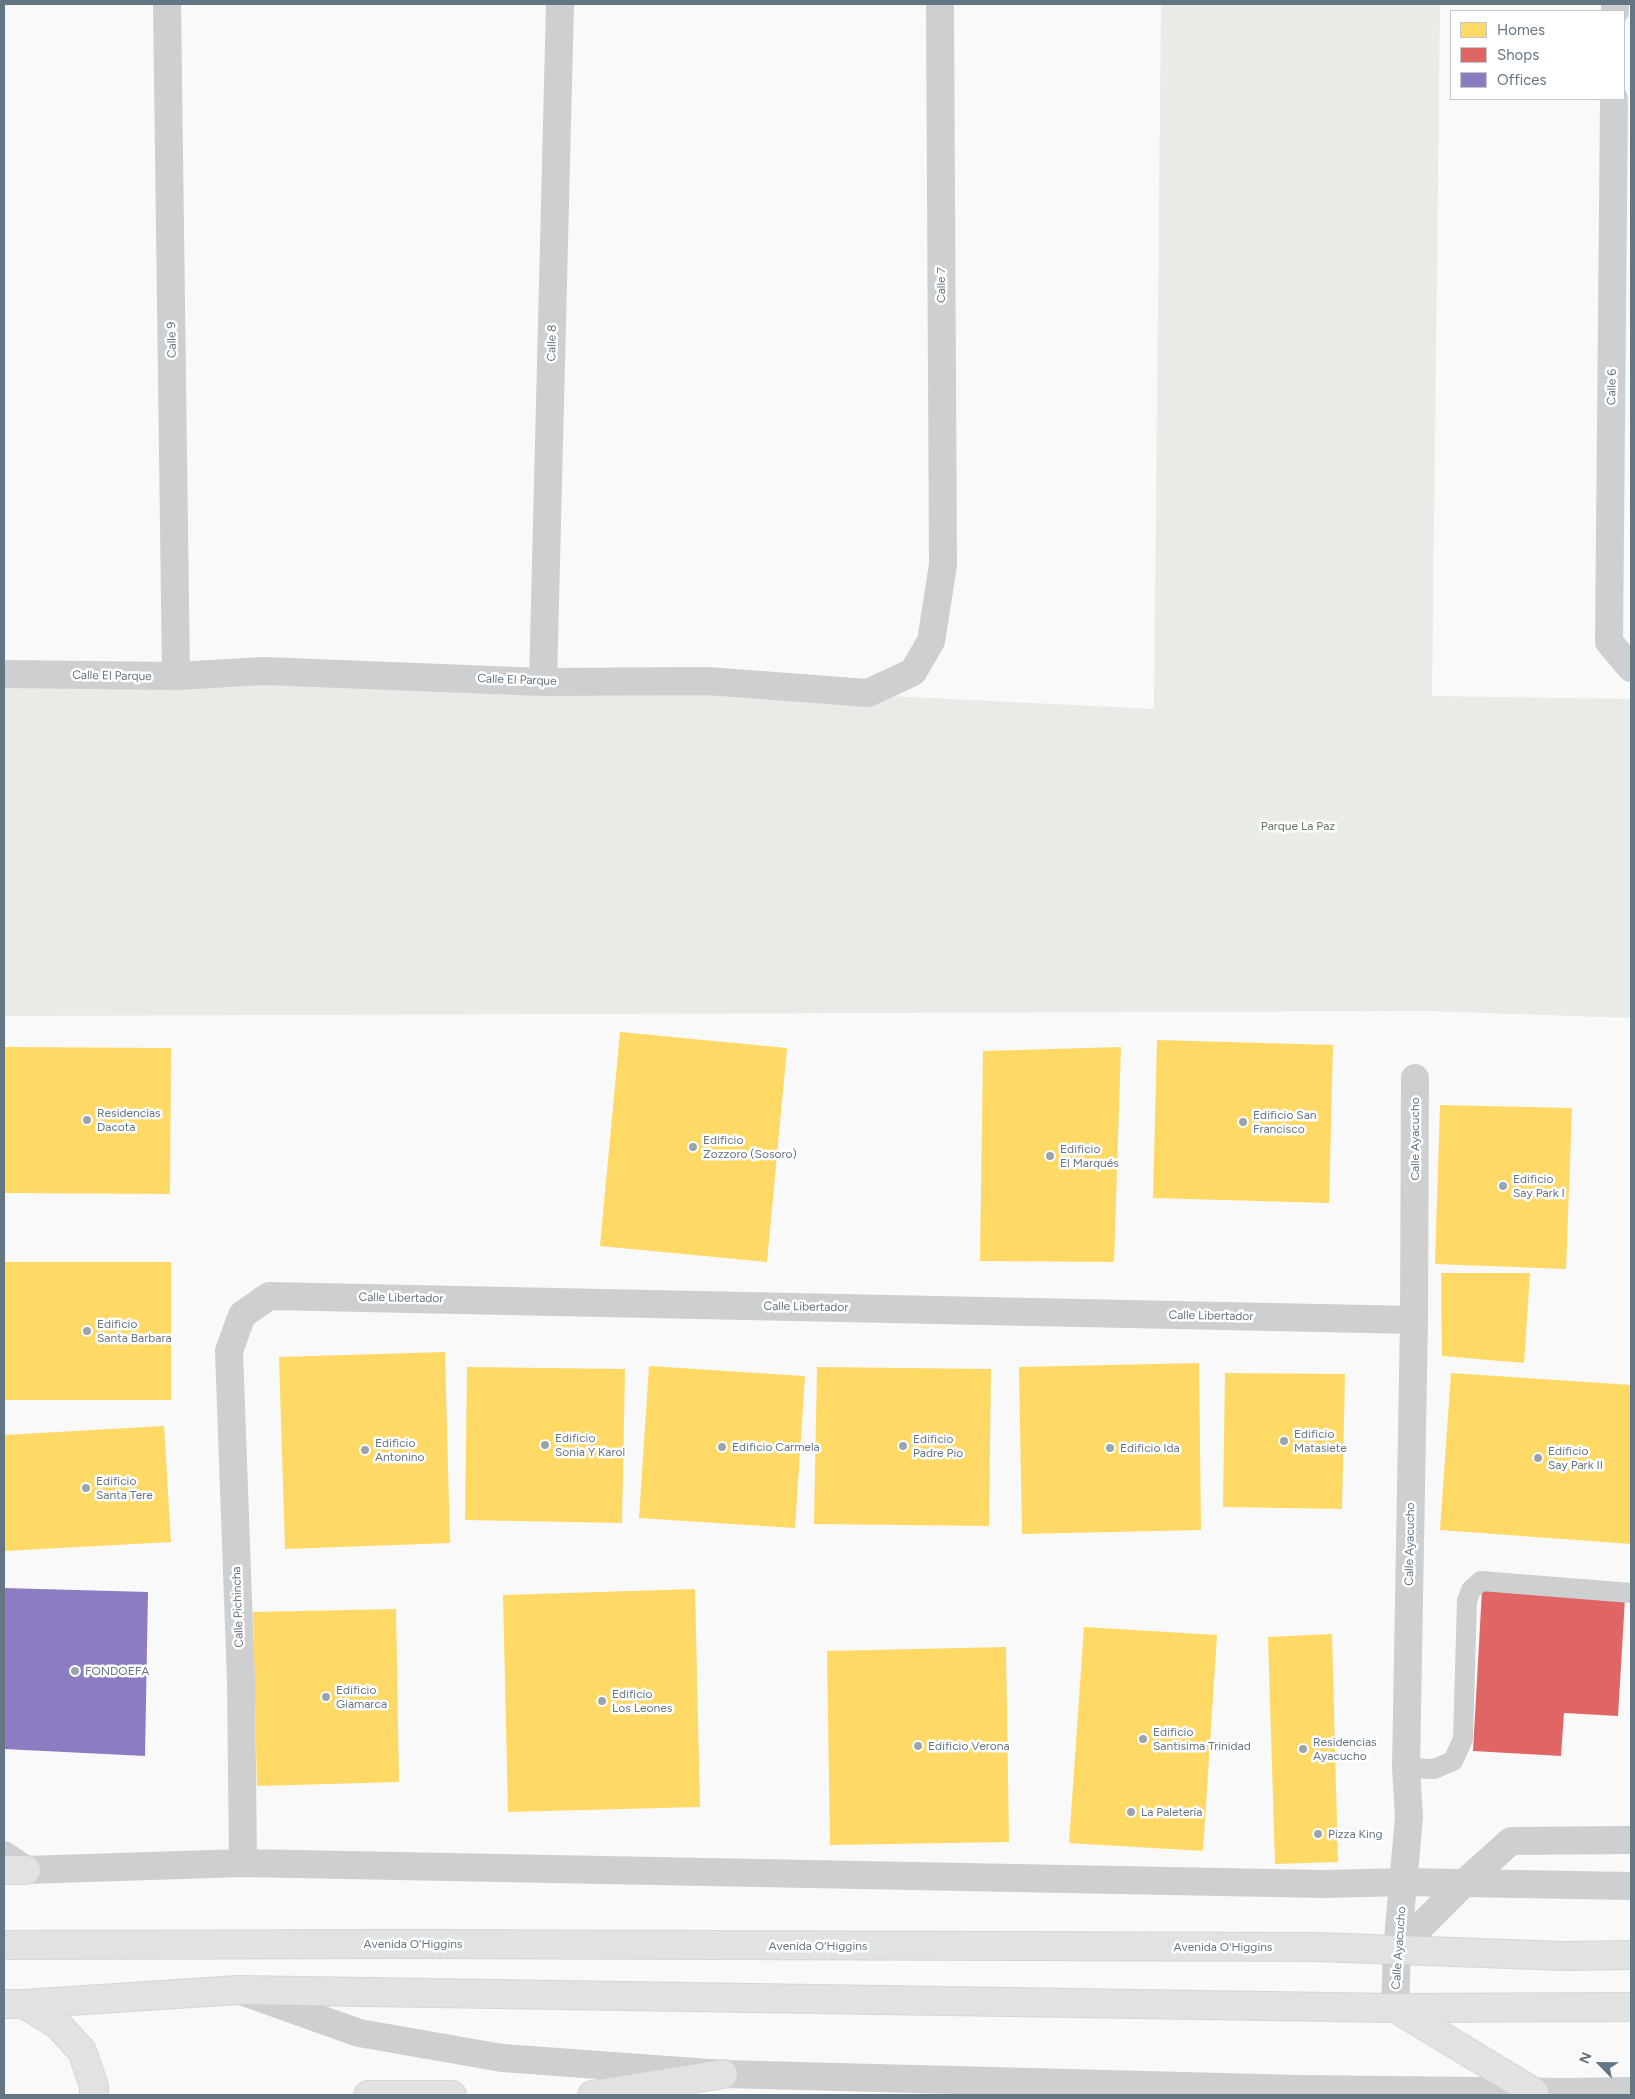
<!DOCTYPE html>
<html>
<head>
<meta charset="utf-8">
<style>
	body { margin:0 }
	#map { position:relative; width:1635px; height:2099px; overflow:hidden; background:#f9f9f9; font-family:Figtree,sans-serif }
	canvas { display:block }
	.frame { position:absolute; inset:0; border:5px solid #657683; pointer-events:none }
	.legend { position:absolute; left:1450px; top:10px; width:175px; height:90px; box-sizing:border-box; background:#fff; border:1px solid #c1c8cd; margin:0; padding:6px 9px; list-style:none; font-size:15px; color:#657683 }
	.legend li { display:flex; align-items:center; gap:10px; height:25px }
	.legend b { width:25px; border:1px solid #c1c8cd }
	.north { position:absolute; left:1575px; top:2039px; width:50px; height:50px; -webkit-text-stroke:4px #fff; paint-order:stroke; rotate:293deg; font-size:14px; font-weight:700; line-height:20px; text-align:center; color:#657683 }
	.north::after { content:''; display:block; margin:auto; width:18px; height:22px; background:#657683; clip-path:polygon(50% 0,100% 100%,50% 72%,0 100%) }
</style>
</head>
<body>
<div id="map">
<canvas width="1635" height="2099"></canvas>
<div class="frame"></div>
<ul class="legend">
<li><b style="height:14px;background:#ffd966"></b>Homes</li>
<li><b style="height:14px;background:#e06666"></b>Shops</li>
<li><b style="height:14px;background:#8e7cc3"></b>Offices</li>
</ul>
<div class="north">N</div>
</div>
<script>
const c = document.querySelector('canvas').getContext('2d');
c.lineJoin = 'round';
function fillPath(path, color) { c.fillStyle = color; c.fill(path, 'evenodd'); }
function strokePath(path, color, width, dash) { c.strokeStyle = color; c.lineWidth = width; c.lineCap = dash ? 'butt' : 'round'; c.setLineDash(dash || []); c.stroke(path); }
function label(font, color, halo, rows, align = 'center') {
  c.font = font + ' Figtree,sans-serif'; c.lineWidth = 5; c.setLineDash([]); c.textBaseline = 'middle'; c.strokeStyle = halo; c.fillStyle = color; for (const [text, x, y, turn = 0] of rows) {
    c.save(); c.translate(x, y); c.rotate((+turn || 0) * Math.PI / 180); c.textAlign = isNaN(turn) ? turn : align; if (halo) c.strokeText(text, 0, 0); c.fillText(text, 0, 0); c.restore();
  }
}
fillPath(new Path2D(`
	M 1161,4 L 1440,4 L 1432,696 L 1631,699 L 1631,1018 L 1428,1011 L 4,1016 L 4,677 L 706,687 L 1154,709 Z`), '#e8ebe6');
fillPath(new Path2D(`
	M 620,1032 L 787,1048 L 767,1262 L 600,1246 Z
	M 1157,1040 L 1333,1045 L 1329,1203 L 1153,1198 Z
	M 4,1047 L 171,1048 L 170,1194 L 4,1193 Z
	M 1121,1047 L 1114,1262 L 980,1261 L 983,1051 Z
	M 1440,1105 L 1572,1108 L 1566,1269 L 1435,1264 Z
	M 4,1262 L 171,1262 L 171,1400 L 4,1400 Z
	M 1441,1273 L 1530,1273 L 1524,1363 L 1442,1356 Z
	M 445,1352 L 450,1543 L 285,1549 L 279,1357 Z
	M 1199,1363 L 1201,1530 L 1022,1534 L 1019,1367 Z
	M 649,1366 L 805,1376 L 795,1528 L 639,1518 Z
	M 467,1367 L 625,1369 L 622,1523 L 465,1520 Z
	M 817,1367 L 991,1369 L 989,1526 L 814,1524 Z
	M 1225,1373 L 1345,1374 L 1342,1509 L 1223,1507 Z
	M 1451,1373 L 1631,1385 L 1631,1544 L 1440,1530 Z
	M 164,1426 L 171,1542 L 4,1551 L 4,1435 Z
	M 695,1589 L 700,1807 L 508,1812 L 503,1595 Z
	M 396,1609 L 399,1782 L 257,1786 L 253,1612 Z
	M 1084,1627 L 1217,1635 L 1203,1851 L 1069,1843 Z
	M 1332,1634 L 1338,1862 L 1275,1864 L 1268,1637 Z
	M 1006,1647 L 1009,1842 L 830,1845 L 827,1651 Z`), '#ffd966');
fillPath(new Path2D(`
	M 1482,1590 L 1625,1598 L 1618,1716 L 1564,1713 L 1561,1756 L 1473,1751 Z`), '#e06666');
fillPath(new Path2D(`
	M 4,1588 L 148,1592 L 145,1756 L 4,1749 Z`), '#8e7cc3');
const secondary = new Path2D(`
	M 4,1945 L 413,1944 L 1317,1947 L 1564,1956 L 1631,1955
	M 4,2004 L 24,2004 L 238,1990 L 1395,2008 L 1631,2007
	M 1395,2008 L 1534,2092`);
const motorway = new Path2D(`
	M 4,1870 L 26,1870
	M 24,2004 L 58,2025 L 82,2051 L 94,2086 L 94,2095
	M 368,2095 L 452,2095
	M 592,2095 L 723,2074`);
strokePath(secondary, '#d5d6d7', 30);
strokePath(motorway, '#d5d6d6', 30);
strokePath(new Path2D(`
	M 1406,1768 L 1434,1769 L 1453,1761 L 1463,1739 L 1467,1601 L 1471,1590 L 1481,1581 L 1631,1593`), '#cecfd0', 20);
strokePath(new Path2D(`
	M 167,4 L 176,676
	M 1615,11 L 1615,4
	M 1614,99 L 1609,642 L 1631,668
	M 4,674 L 176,676 L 264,671 L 543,682 L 707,681 L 868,693 L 913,672 L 931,641 L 943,565 L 940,4
	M 543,682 L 560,4
	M 4,1855 L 26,1870 L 243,1863 L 1324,1884 L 1405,1882 L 1631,1886
	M 243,1863 L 241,1682 L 229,1351 L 242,1315 L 269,1296 L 1414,1320
	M 1397,1950 L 1463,1884 L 1511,1841 L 1631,1840
	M 244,1992 L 359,2033 L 502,2058 L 723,2074 L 1299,2089 L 1567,2092 L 1631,2091
	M 1395,2008 L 1397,1950 L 1409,1817 L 1406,1768 L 1414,1320 L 1415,1078`), '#cecfd0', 28);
strokePath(secondary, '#e1e2e2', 28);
strokePath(motorway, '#e1e2e2', 28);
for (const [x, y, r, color] of [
	[87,1120,5,"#99a4ac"],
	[1243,1122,5,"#99a4ac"],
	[693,1147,5,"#99a4ac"],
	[1050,1156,5,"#99a4ac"],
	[1503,1186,5,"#99a4ac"],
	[87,1331,5,"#99a4ac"],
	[1284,1441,5,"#99a4ac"],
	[545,1445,5,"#99a4ac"],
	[903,1446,5,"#99a4ac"],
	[722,1447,5,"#99a4ac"],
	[1110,1448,5,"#99a4ac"],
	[365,1450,5,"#99a4ac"],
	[1538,1458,5,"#99a4ac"],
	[86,1488,5,"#99a4ac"],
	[75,1671,5,"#99a4ac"],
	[326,1697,5,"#99a4ac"],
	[602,1701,5,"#99a4ac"],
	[1143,1739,5,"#99a4ac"],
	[918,1746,5,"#99a4ac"],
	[1303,1749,5,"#99a4ac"],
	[1131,1812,5,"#99a4ac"],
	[1318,1834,5,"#99a4ac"]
]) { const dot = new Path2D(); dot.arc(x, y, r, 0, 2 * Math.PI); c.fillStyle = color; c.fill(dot); strokePath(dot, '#fff', 2); }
label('12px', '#657683', '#fff', [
	["Calle 7",941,285,-90],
	["Calle 9",172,340,-91],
	["Calle 8",552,343,-89],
	["Calle 6",1612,387,-89],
	["Calle El Parque",112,676,1],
	["Calle El Parque",517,680,2],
	["Calle Ayacucho",1415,1139,-90],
	["Calle Libertador",401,1298,1],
	["Calle Libertador",806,1307,1],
	["Calle Libertador",1211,1316,1],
	["Calle Ayacucho",1410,1544,-89],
	["Calle Pichincha",238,1607,-92],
	["Avenida O'Higgins",413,1944],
	["Avenida O'Higgins",818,1946],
	["Avenida O'Higgins",1223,1947],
	["Calle Ayacucho",1399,1948,-86]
]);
label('12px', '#687a64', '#fff', [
	["Parque La Paz",1298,826]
]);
label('12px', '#657683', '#fff', [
	["Residencias",97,1113],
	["Dacota",97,1127],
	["Edificio San",1253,1115],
	["Francisco",1253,1129],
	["Edificio",703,1140],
	["Zozzoro (Sosoro)",703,1154],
	["Edificio",1060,1149],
	["El Marqués",1060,1163],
	["Edificio",1513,1179],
	["Say Park I",1513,1193],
	["Edificio",97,1324],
	["Santa Barbara",97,1338],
	["Edificio",1294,1434],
	["Matasiete",1294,1448],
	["Edificio",555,1438],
	["Sonia Y Karol",555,1452],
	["Edificio",913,1439],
	["Padre Pio",913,1453],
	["Edificio",375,1443],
	["Antonino",375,1457],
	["Edificio Carmela",732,1447],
	["Edificio Ida",1120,1448],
	["Edificio",1548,1451],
	["Say Park II",1548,1465],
	["Edificio",96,1481],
	["Santa Tere",96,1495],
	["FONDOEFA",85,1671],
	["Edificio",336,1690],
	["Giamarca",336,1704],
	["Edificio",612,1694],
	["Los Leones",612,1708],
	["Edificio",1153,1732],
	["Santisima Trinidad",1153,1746],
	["Residencias",1313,1742],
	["Ayacucho",1313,1756],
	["Edificio Verona",928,1746],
	["La Paletería",1141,1812],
	["Pizza King",1328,1834]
], 'left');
</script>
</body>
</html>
